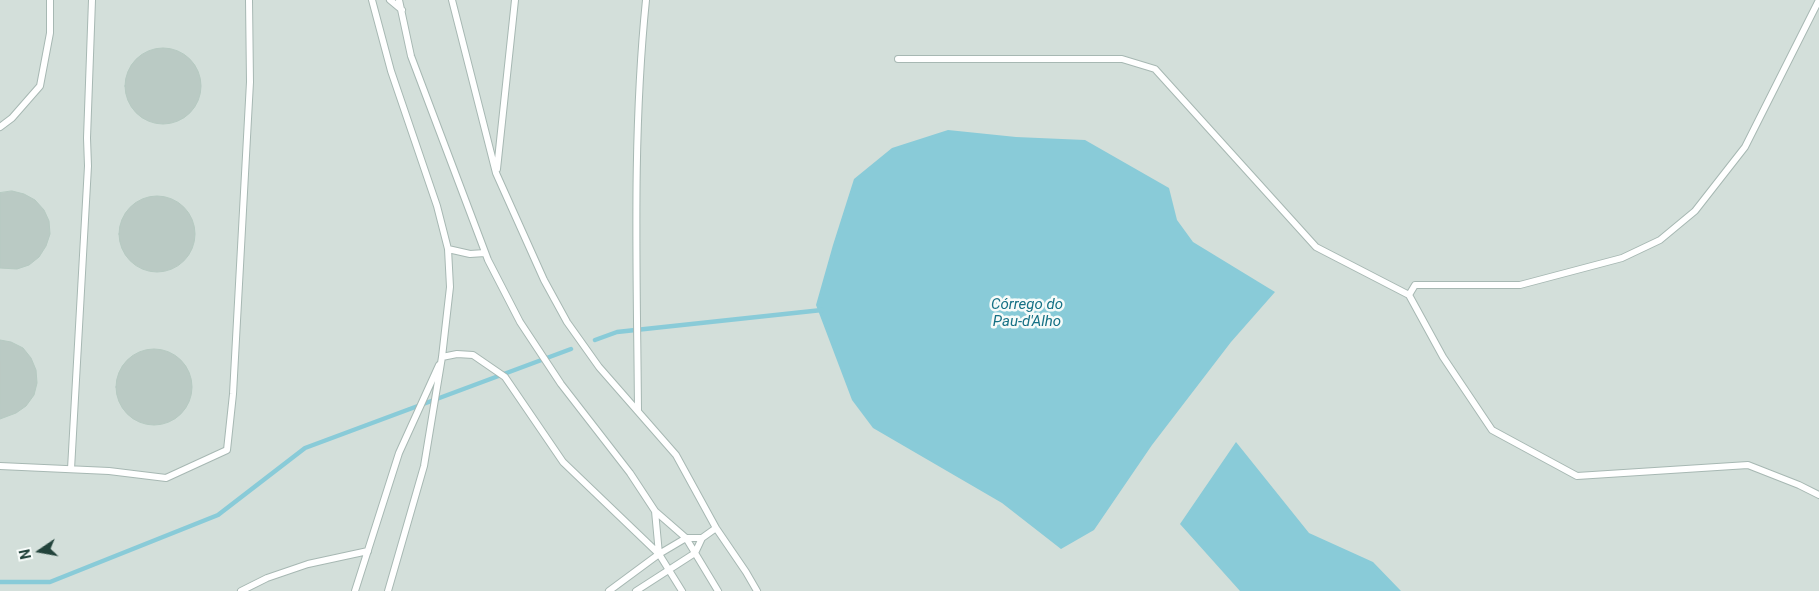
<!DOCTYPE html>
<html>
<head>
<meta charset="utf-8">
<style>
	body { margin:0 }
	#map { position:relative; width:1819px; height:591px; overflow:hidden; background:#e5efeb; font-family:Roboto,sans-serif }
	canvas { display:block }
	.north { position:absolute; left:15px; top:526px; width:50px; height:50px; -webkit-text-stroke:4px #f6fbf9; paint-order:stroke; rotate:258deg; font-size:14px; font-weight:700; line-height:20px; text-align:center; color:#22433b }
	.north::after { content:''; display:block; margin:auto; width:18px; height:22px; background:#22433b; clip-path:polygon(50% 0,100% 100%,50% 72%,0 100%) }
</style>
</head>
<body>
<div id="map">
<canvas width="1819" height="591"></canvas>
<div class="north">N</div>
</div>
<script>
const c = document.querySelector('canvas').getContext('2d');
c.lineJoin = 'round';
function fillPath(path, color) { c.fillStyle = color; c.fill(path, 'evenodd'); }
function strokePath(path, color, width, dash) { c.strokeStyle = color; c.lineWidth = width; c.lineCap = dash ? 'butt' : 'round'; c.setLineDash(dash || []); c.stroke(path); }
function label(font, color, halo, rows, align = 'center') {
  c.font = font + ' Roboto,sans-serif'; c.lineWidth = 5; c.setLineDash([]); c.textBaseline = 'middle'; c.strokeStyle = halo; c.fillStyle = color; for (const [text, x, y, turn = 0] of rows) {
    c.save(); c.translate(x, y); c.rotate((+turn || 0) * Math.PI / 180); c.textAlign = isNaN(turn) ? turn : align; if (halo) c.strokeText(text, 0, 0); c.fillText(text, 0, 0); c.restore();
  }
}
fillPath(new Path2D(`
	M 0,0 L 1819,0 L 1819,591 L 0,591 Z`), '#d3dfda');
fillPath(new Path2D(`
	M 948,130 L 1016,137 L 1085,140 L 1169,188 L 1177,220 L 1193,242 L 1275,292 L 1231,342 L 1152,445 L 1094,530 L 1061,549 L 1002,503 L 873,428 L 852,400 L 816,305 L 833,245 L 854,179 L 892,148 Z
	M 1236,442 L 1309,533 L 1373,562 L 1401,591 L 1240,591 L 1180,524 Z`), '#89cbd8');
strokePath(new Path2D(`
	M 595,340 L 617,332 L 822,310
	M 0,582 L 50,582 L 218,515 L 305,448 L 571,349`), '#89cbd8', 4.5);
const building = new Path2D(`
	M125 86a38 38 0 1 1 76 0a38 38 0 1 1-76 0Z
	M 12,191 L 24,194 L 35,200 L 44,210 L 49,221 L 50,234 L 46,246 L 39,257 L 29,265 L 17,269 L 0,268 L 0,193 Z
	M119 234a38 38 0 1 1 76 0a38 38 0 1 1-76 0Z
	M 0,340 L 11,342 L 23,348 L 31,358 L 36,370 L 37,383 L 34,395 L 26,406 L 16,413 L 0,419 Z
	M116 387a38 38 0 1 1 76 0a38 38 0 1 1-76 0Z`);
fillPath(building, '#bacac4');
strokePath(building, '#b6cac2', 1);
const service = new Path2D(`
	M 372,0 L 391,71 L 437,206 L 448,249 L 450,287 L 442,357 L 424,466 L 388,591
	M 390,0 L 402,10
	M 399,0 L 411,56 L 488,260 L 520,322 L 561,384 L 630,473 L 655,511 L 686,538 L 718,591
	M 452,0 L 496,173 L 544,280 L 567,322 L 599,367 L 676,455 L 716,528 L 746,572 L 757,591
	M 1819,0 L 1745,147 L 1695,211 L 1660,240 L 1622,258 L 1520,285 L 1415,285 L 1409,295 L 1443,357 L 1492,430 L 1577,476 L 1748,465 L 1799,485 L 1819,495
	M 898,59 L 1122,59 L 1155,69 L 1316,247 L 1409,295
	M 0,127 L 12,118 L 40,86 L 50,33 L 50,0
	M 497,169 L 515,0
	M 448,249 L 470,254 L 485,253
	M 442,357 L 457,354 L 473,355 L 505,377 L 563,462 L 659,554
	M 638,411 C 637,274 632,137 646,0
	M 0,466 L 109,471 L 166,478 L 227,450 L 233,394 L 250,82 L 249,0
	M 71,469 L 88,166 L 87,138 L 92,0
	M 655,511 L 659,554 L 682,591
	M 241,591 L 267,578 L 308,564 L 368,551
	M 355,591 L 399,453 L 439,365
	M 609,591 L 659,554 L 686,538 L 702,538 L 716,528
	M 636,591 L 695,553 L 702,538`);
strokePath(service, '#a7b8b3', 8);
strokePath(service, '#fff', 6);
label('italic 15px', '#167185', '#f6fbf9', [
	["Córrego do",1027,305],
	["Pau-d'Alho",1027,322]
]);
</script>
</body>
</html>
